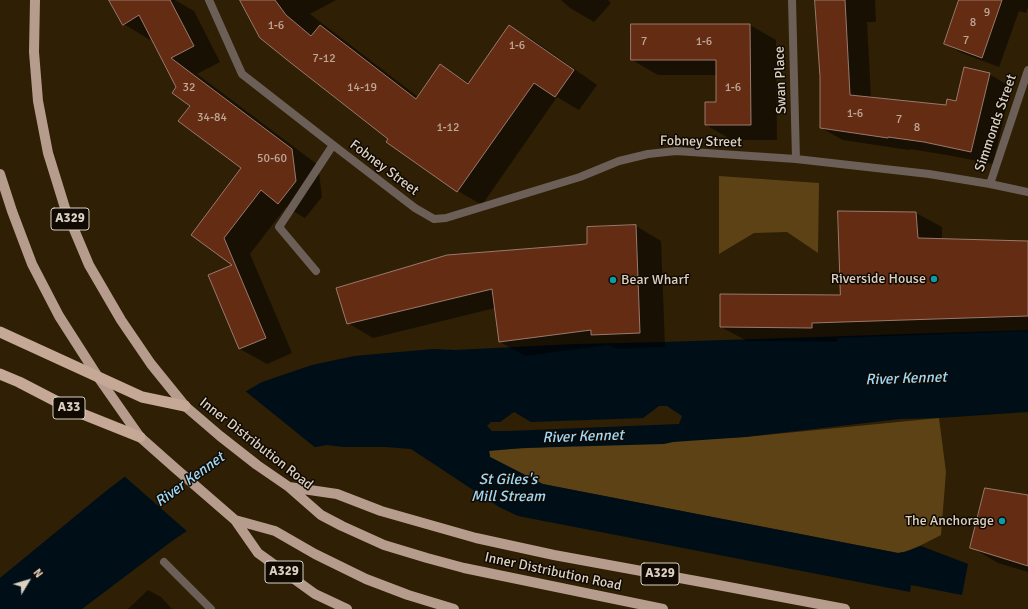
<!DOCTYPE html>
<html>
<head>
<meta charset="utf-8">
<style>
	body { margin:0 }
	#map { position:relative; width:1028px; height:609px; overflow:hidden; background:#2e1f05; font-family:Signika,sans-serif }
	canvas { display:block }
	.north { position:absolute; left:8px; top:561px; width:40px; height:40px; -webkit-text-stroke:3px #110a03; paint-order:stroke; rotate:52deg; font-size:11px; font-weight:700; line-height:16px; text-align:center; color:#dbd1c2 }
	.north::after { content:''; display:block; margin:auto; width:14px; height:18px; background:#dbd1c2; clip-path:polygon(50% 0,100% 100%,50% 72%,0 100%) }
</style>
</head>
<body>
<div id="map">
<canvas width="1028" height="609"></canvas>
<div class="north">N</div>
</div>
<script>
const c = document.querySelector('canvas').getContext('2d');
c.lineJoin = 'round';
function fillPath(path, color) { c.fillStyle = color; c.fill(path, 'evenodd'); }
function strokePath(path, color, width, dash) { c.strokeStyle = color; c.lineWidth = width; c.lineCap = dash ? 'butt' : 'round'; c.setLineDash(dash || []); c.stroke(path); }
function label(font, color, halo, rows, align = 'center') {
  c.font = font + ' Signika,sans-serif'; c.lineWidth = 3; c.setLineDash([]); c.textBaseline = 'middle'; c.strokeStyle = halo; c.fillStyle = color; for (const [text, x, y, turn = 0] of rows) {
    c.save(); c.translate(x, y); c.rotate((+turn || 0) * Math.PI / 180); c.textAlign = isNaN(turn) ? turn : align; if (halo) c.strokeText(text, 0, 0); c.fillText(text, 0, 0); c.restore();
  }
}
fillPath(new Path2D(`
	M 719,176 L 819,183 L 818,253 L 787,232 L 754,233 L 719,254 Z
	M 939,418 L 946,472 L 941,535 C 927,542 914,550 898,553 L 542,484 L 490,457 L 489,450 L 745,437 Z`), '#5d4215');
fillPath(new Path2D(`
	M 1028,330 L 1028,412 L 939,418 L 900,419 L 745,437 L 673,442 L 664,444 L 522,448 L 489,451 L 490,457 L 543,484 L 898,553 L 905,552 L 921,546 L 968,564 L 962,595 L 911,585 L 910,592 L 518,516 L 499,507 L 411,449 L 386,447 L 343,447 L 327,445 L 310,448 L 172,541 L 82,609 L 0,609 L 0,578 L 106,491 L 210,412 L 262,382 L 312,365 L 354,356 L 433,349 L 455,350 L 574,344 L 664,342 ZM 659,406 L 667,406 L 682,416 L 679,424 L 508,431 L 492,431 L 487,426 L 491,422 L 500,422 L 514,412 L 531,422 L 643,418 Z`), '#000e18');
fillPath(new Path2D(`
	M 244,390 L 317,449 L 311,450 L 189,533 L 123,475 L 209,410 Z`), '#2e1f05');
fillPath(new Path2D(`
	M 110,0 L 175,0 L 194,11 L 220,62 L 197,74 L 318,165 L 322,197 L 305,218 L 286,207 L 250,254 L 292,353 L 267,364 L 240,349 L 234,265 L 192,234 L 242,168 L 191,106 L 177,87 L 152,38 L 150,40 L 124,24 Z
	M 247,0 L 336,0 L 310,14 L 418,97 L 440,66 L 469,83 L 509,26 L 533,40 L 597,85 L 579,110 L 557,97 L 482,205 L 458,191 L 387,141 L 389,138 Z
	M 561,0 L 608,0 L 611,3 L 594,22 L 570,8 Z
	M 816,0 L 875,0 L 876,22 L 867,22 L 871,98 L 947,106 L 956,102 L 989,74 L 1011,87 L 993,164 L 947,155 L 910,149 L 909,150 L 843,140 L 821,128 L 821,77 Z
	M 960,0 L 1028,0 L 1028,7 L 1026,13 L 1019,11 L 999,67 L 962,53 L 945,44 Z
	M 750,25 L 776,40 L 777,140 L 732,140 L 706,125 L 717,103 L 717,75 L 658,75 L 632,60 Z
	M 916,213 L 942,227 L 942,240 L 1028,242 L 1028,331 L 837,338 L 837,342 L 747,341 L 721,327 L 841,296 Z
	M 636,226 L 661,241 L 665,347 L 617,349 L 610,345 L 525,356 L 500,342 L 495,308 L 373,338 L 348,323 L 588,245 Z
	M 1028,494 L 1028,572 L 998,563 L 971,547 L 1025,495 Z
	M 148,590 L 161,597 L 172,609 L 128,609 Z`), '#0007');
const building = new Path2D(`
	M 109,0 L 170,0 L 194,46 L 171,58 L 292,149 L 296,181 L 278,204 L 261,190 L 224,238 L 266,338 L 239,349 L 208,275 L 232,265 L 191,235 L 241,168 L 178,121 L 190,106 L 172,93 L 176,87 L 139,15 L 123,25 Z
	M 240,0 L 275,0 L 286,15 L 311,36 L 320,25 L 416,99 L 440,64 L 468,84 L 509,25 L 574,70 L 555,97 L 534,83 L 457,192 L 386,142 L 388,139 L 291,63 L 260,38 Z
	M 815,0 L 845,0 L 850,95 L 946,105 L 947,99 L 956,101 L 964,67 L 990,73 L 971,152 L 924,142 L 888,137 L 888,138 L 820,128 L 820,77 Z
	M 959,0 L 1002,0 L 982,58 L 944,44 Z
	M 631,24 L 750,24 L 751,125 L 705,125 L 705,102 L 716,102 L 716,60 L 631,60 Z
	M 838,211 L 916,212 L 918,238 L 1028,241 L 1028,316 L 812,323 L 812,328 L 720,327 L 720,294 L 840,295 Z
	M 636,225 L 640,333 L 591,335 L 591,330 L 499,342 L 492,289 L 347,324 L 336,288 L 447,255 L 587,244 L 587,227 Z
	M 985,488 L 1028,495 L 1028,566 L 970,548 Z`);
fillPath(building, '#652c14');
strokePath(building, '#9a796c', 1);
strokePath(new Path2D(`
	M 164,562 L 211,609`), '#6c5f57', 8);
strokePath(new Path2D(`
	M 209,0 L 242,74 L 333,145 L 415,208 L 434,219 L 446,218 L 557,184 L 580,177 L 619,161 L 648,154 L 676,151 L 796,159 L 929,174 L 990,184 L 1028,192
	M 792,0 L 796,159
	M 990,184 L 1028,70
	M 316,271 L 279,227 L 333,145`), '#6c5f57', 8);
strokePath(new Path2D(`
	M 35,0 L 34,52 L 38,101 L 48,153 L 65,208 L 89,265 L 121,320 L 151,364 L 185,406 L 220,436 L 257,465 L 289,487 L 321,515 L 342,526 L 384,545 L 427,558 L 464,568 L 663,609
	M 0,174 L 12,211 L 32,264 L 59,316 L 98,377 L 140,437 L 175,468 L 235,520 L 275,531 L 315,554 L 366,579 L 408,595 L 454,609
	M 289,487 L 337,494 L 381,511 L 476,538 L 554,555 L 718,585 L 845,609
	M 235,520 L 258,553 L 315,594 L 347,609`), '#b69c8c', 10);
strokePath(new Path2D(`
	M 0,332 L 142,397 L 185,406
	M 0,374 L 19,382 L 75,411 L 140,437`), '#c5a896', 11);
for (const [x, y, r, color] of [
	[934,279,4,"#0f9aa8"],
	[613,280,4,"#0f9aa8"],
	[1002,521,4,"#0f9aa8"]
]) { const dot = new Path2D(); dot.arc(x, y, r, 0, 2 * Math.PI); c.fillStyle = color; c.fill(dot); strokePath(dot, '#110a03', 1.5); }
label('12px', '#bea896', null, [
	["9",987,13],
	["8",973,23],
	["1-6",276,26],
	["7",966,41],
	["7",644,42],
	["1-6",704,42],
	["1-6",517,46],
	["7-12",324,59],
	["32",189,88],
	["14-19",362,88],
	["1-6",733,88],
	["1-6",855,114],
	["34-84",212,118],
	["7",899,120],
	["1-12",448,128],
	["8",917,128],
	["50-60",272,159]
]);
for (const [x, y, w] of [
	[70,219,38],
	[69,408,32],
	[284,572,38],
	[660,574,38]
]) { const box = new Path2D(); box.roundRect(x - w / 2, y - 11, w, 22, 3); c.fillStyle = '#110a03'; c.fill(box); strokePath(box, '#dbd1c2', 1); }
label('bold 13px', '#dbd1c2', null, [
	["A329",70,219],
	["A33",69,408],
	["A329",284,572],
	["A329",660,574]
]);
label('14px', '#dbd1c2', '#110a03', [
	["Swan Place",781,80,-92],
	["Simmonds Street",996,123,-71],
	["Fobney Street",701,142,1],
	["Fobney Street",384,168,37],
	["Inner Distribution Road",256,444,38],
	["Inner Distribution Road",553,572,12]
]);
label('14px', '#dbd1c2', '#110a03', [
	["Riverside House",926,279],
	["Bear Wharf",621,280,"left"],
	["The Anchorage",994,521]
], 'right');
label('italic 15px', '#9fd8f6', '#110a03', [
	["River Kennet",906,379,-2],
	["River Kennet",583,437,-2],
	["River Kennet",190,480,-36],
	["St Giles's",508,480],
	["Mill Stream",508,497]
]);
</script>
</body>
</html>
